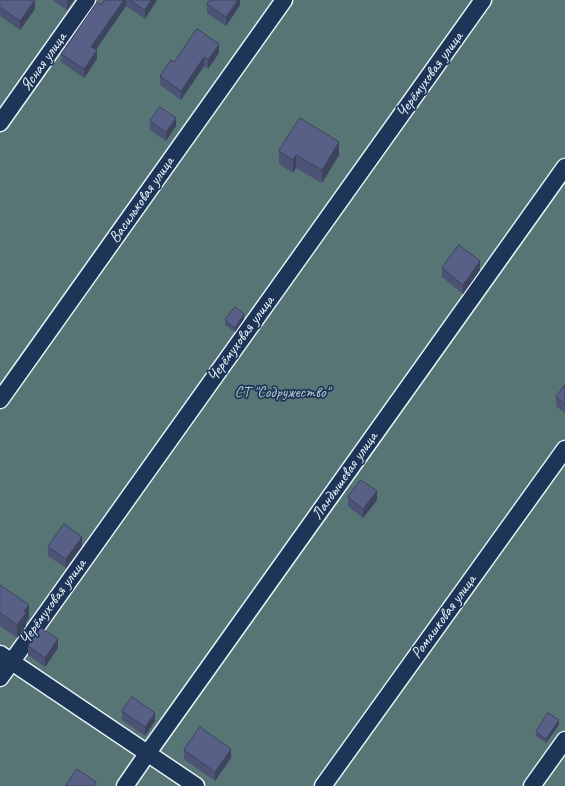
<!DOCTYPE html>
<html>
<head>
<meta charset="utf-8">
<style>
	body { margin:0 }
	canvas { display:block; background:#293e61 }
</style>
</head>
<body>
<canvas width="565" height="786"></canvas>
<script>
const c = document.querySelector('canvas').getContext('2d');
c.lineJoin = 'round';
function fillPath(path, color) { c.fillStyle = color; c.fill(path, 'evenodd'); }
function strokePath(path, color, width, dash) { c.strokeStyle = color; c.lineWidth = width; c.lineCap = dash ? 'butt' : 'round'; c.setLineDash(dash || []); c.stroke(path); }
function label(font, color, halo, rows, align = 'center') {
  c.font = font + ' Caveat,sans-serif'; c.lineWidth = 3.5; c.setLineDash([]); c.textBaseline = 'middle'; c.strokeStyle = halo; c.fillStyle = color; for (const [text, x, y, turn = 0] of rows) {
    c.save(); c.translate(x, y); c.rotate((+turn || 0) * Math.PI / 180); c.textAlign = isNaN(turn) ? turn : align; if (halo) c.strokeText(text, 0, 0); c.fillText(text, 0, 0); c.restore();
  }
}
fillPath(new Path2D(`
	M 0,0 L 565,0 L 565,786 L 0,786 Z`), '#567574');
const minor = new Path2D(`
	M 0,123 L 87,0
	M 0,400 L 284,0
	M 0,654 L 196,786
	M 0,678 L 483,0
	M 125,786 L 147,754 L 565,167
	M 323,786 L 565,449
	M 532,786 L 565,740`);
strokePath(minor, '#e8f1f8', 19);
strokePath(minor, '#1d3557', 16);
fillPath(new Path2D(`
	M 0,0 L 35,9 L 20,30 L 0,16 Z
	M 52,0 L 74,0 L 67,10 Z
	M 105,0 L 157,0 L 145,19 L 126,6 L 96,50 L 97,59 L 84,78 L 61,62 L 61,54 Z
	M 240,0 L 240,5 L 226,26 L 207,13 L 207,4 Z
	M 219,53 L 208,69 L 204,66 L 181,100 L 160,85 L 160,76 L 174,62 Z
	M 150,121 L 176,126 L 166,141 L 150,130 Z
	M 279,151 L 339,155 L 322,183 L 296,168 L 293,173 L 279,164 Z
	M 442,268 L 480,270 L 463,294 L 442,277 Z
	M 244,319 L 235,332 L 225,325 L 225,320 Z
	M 565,385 L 565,413 L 556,406 L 556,397 Z
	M 348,497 L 377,500 L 363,518 L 348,506 Z
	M 82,546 L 66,568 L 48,556 L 48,547 Z
	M 0,585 L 29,618 L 26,622 L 26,626 L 17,638 L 0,626 Z
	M 28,646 L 58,648 L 45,667 L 28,655 Z
	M 122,711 L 155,721 L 145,736 L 122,720 Z
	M 559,725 L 546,743 L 536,736 L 536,732 Z
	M 184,750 L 231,758 L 215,781 L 184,759 Z`), '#4c5374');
fillPath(new Path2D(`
	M 35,0 L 35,9 L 20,30 L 20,21 Z
	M 68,0 L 74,0 L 67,10 L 67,1 Z
	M 124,0 L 126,0 L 126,6 L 91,56 L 91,47 Z
	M 151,0 L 157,0 L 145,19 L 145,10 Z
	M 238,0 L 240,0 L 240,5 L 226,26 L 226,17 Z
	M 219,44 L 219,53 L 208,69 L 208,60 Z
	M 97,50 L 97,59 L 84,78 L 84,69 Z
	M 204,57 L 204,66 L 181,100 L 181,91 Z
	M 176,118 L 176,126 L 166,141 L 166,132 Z
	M 339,142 L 339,155 L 322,183 L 322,170 Z
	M 296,155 L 296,168 L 293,173 L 293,160 Z
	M 480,261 L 480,270 L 463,294 L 463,285 Z
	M 244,314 L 244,319 L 235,332 L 235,328 Z
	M 377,491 L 377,500 L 363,518 L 363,509 Z
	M 82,537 L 82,546 L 66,568 L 66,559 Z
	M 29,605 L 29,618 L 26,622 L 26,626 L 17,638 L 17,625 L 24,611 Z
	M 58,639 L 58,648 L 45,667 L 45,658 Z
	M 155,713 L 155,721 L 145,736 L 145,727 Z
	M 559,720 L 559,725 L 546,743 L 546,739 Z
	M 231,749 L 231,758 L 215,781 L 215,772 Z`), '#3e435e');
const building = new Path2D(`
	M 0,0 L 35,0 L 20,21 L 0,7 Z
	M 105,0 L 124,0 L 91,47 L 97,50 L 84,69 L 61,54 L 97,2 L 101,5 Z
	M 130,0 L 151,0 L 145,10 Z
	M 210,0 L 238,0 L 226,17 L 207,4 Z
	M 197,29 L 219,44 L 208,60 L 204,57 L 181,91 L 160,76 L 171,60 L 174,62 Z
	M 160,107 L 176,118 L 166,132 L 150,121 Z
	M 300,118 L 339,142 L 322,170 L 296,155 L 293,160 L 279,151 Z
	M 459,245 L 480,261 L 463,285 L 442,268 Z
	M 235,307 L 244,314 L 235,328 L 225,320 Z
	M 565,385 L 565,404 L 556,397 Z
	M 361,480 L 377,491 L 363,509 L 348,497 Z
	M 64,524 L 82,537 L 66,559 L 48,547 Z
	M 0,585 L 29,605 L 24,611 L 26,613 L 17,625 L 0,613 Z
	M 41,628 L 58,639 L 45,658 L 28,646 Z
	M 132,697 L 155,713 L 145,727 L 122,711 Z
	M 548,713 L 559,720 L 546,739 L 536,732 Z
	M 200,727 L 231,749 L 215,772 L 184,750 Z
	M 77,769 L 96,782 L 94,786 L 66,786 Z`);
fillPath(building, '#586087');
strokePath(building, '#3e435e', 1);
label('16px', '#e8f1f8', '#1d3557', [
	["Ясная улица",44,62,-55],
	["Черёмуховая улица",430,75,-54],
	["Васильковая улица",142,200,-55],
	["Черёмуховая улица",241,339,-54],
	["Ландышевая улица",345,476,-55],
	["Черёмуховая улица",53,602,-54],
	["Ромашковая улица",444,617,-54]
]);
label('16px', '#b5c6ca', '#1d3557', [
	["СТ \"Содружество\"",282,393]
]);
</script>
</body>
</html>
